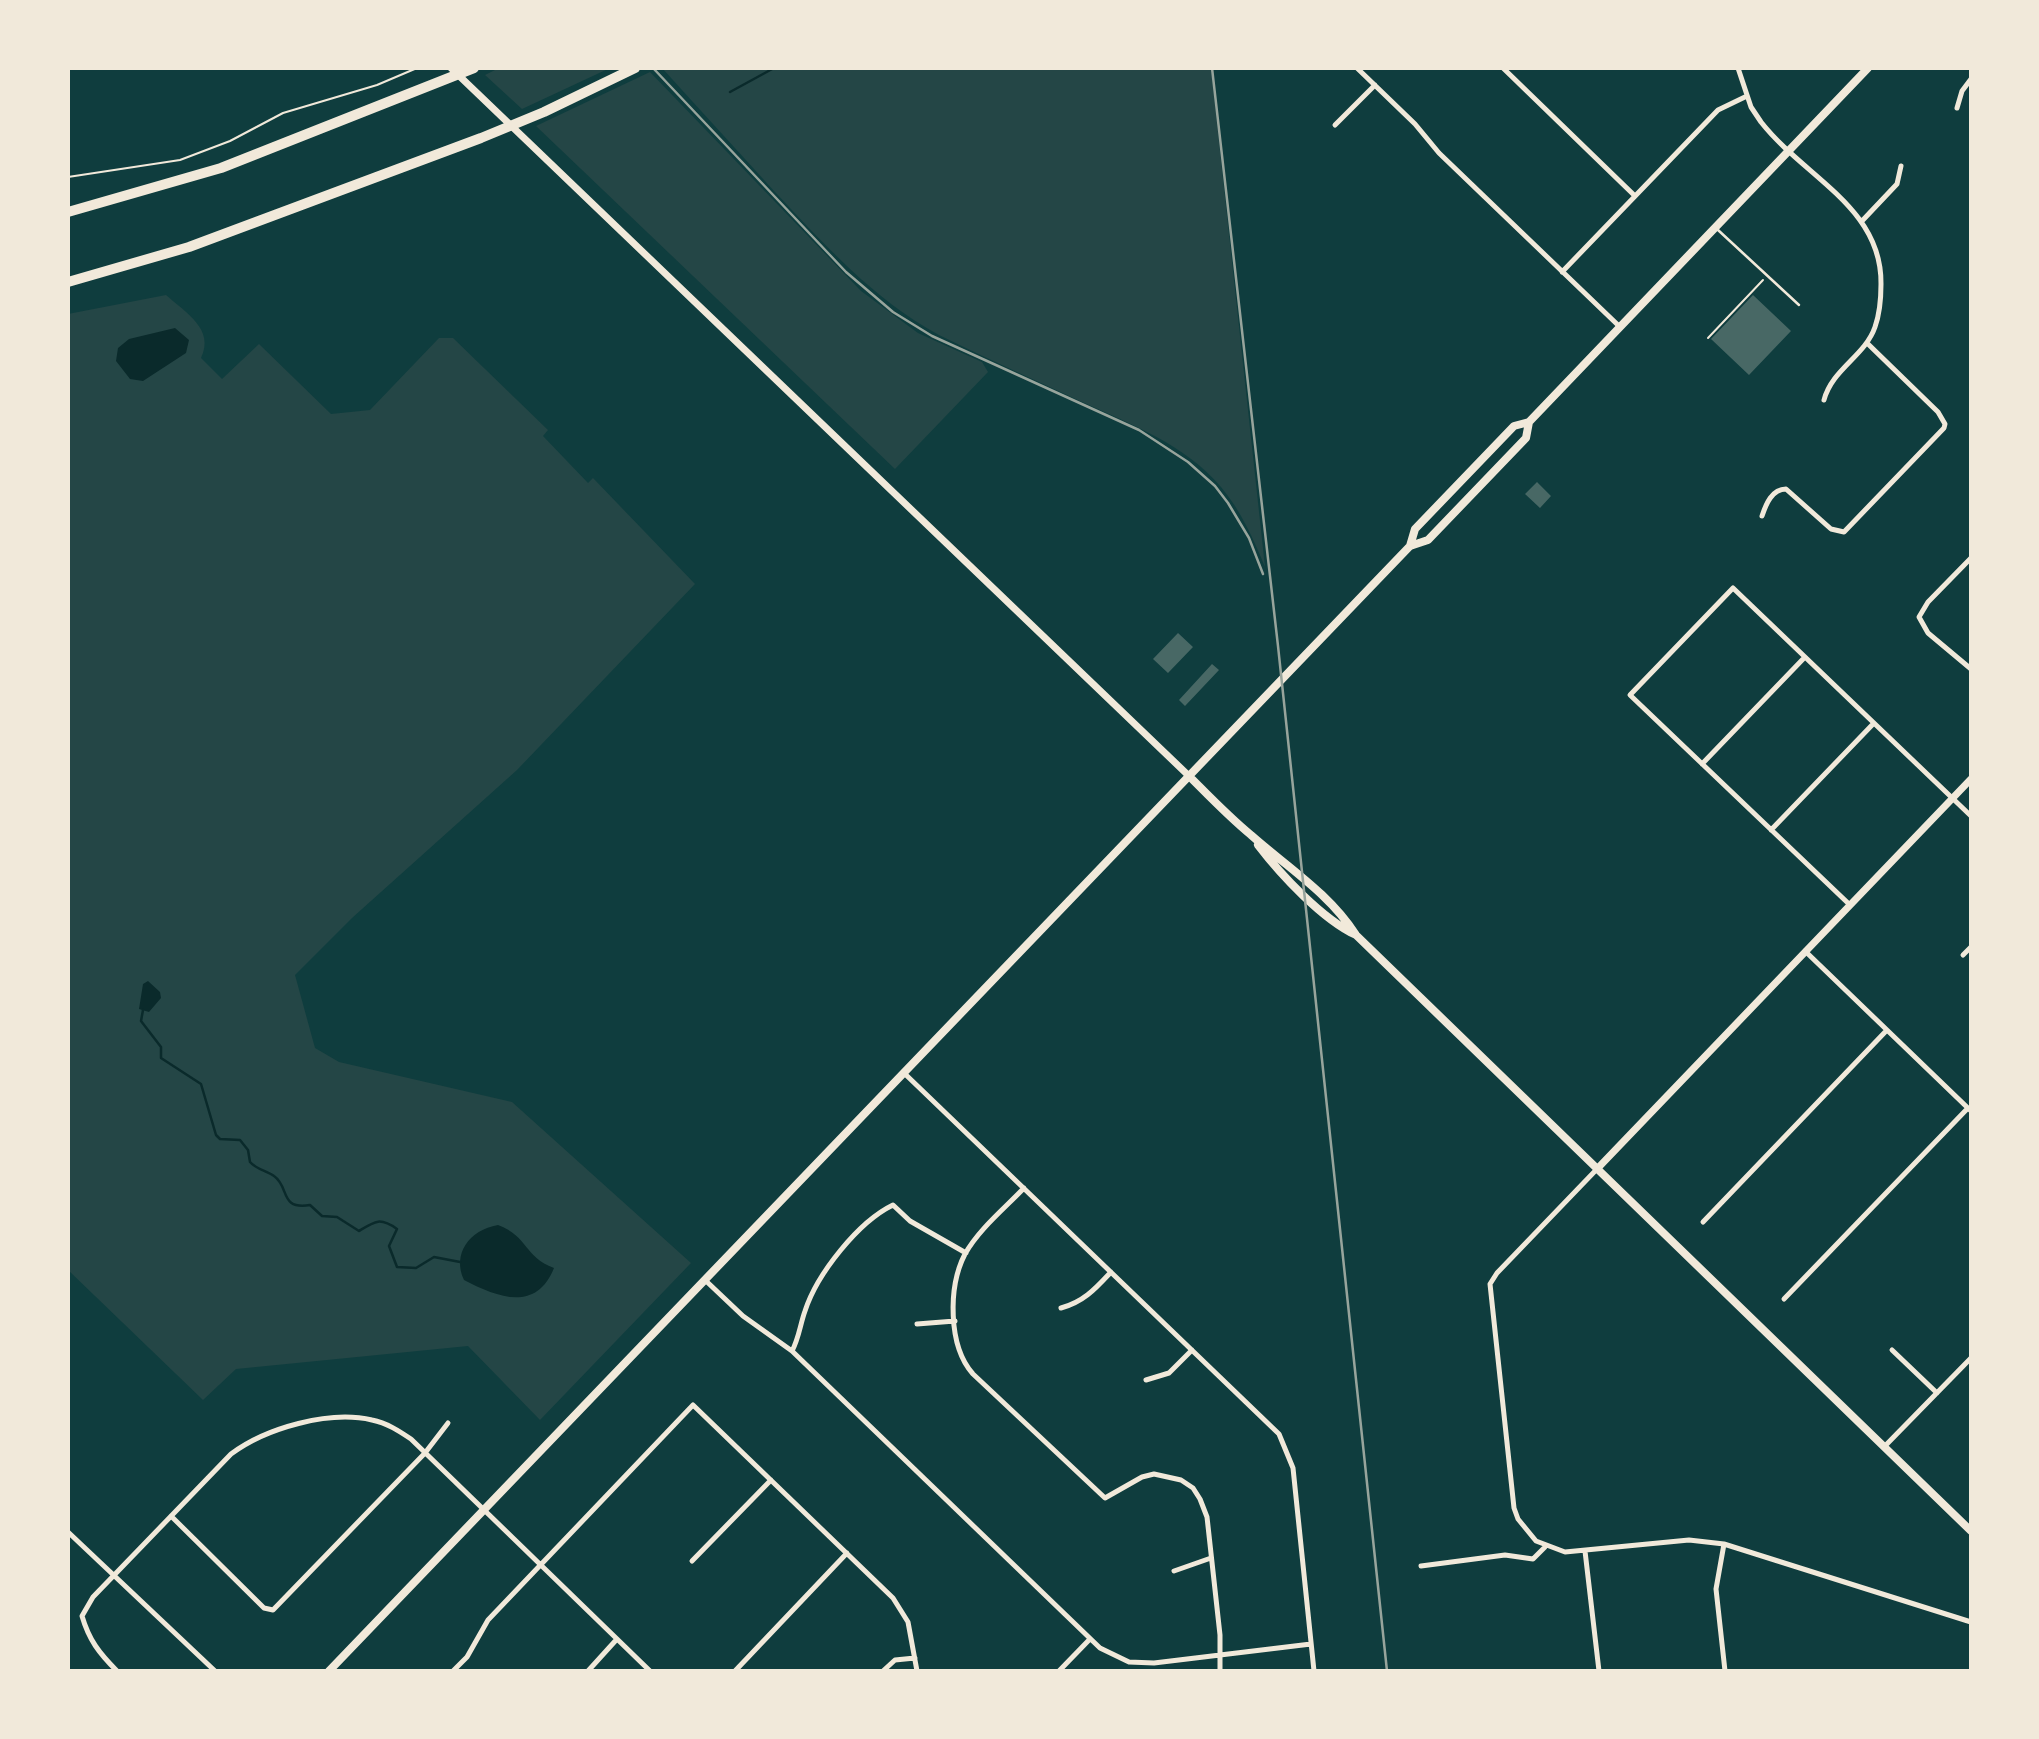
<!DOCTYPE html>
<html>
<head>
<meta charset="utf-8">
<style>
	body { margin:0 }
	#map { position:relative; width:2039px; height:1739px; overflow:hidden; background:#0f3d3e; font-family:Montserrat,sans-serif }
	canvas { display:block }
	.frame { position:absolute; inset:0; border:70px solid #f1e9da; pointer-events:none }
</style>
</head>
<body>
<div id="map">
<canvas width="2039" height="1739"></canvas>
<div class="frame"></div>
</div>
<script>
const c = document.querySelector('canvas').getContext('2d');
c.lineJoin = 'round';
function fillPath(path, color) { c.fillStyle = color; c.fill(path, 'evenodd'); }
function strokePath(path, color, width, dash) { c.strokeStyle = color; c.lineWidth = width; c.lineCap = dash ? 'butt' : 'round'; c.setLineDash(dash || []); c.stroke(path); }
fillPath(new Path2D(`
	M 499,68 L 610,68 L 522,109 L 485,75 Z
	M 662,68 L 1211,68 L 1265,567 C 1253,538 1241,511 1221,487 C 1185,444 1130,424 1080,401 C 1033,379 986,358 939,335 C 873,299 825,245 774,191 C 737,150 699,109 662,68 Z
	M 650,72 L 861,291 L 918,333 L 982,362 L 988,372 L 895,469 L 536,126 Z
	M 166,295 C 186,313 215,329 201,358 L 222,379 L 259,344 L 331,414 L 370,410 L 439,338 L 453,338 L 548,430 L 543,436 L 588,483 L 593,478 L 695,584 L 517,770 L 352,918 L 295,975 L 315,1048 L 339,1062 L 512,1102 L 691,1263 L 540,1420 L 468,1346 L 236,1369 L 203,1400 L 68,1270 L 68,314 Z`), '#244646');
fillPath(new Path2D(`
	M 175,328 L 189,340 L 186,353 L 143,381 L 130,379 L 116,361 L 118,348 L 129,339 Z
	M 148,981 L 160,992 L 161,998 L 149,1012 L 139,1009 L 143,984 Z
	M 498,1225 C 529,1237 524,1257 554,1268 C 536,1313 497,1297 464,1280 C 452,1254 469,1230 498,1225 Z`), '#0a2a2b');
strokePath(new Path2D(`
	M 730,92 L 774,68
	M 143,1010 L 141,1021 L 161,1047 L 161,1058 L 201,1084 L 216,1135 L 220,1139 L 240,1140 L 248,1150 L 250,1162 C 257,1170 266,1170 274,1176 C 290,1187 279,1210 310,1205 L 322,1216 L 337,1217 L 359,1231 C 375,1221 380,1217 397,1229 L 389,1246 L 397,1267 L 416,1268 L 434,1257 L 460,1262`), '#0a2a2b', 2.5);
fillPath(new Path2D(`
	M 1753,295 L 1791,331 L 1749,375 L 1711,339 Z
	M 1537,482 L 1551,496 L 1540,508 L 1525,494 Z
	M 1178,633 L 1193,647 L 1168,673 L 1153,659 Z
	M 1212,664 L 1219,670 L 1185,706 L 1179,700 Z`), '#486865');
strokePath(new Path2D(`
	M 68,177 L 180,160 L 230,141 L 283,113 L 377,85 L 417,68
	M 1708,338 L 1763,280`), '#f1e9da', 2);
strokePath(new Path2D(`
	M 1718,230 L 1799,305`), '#f1e9da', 2.5);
strokePath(new Path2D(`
	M 1357,68 L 1415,124 L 1439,153 L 1620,327
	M 1503,68 L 1635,196
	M 1738,68 L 1751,107 L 1761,122 C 1804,177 1882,207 1881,284 C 1881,299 1880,313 1875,327 C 1865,356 1832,369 1824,400
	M 1957,108 L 1962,91 L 1971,79
	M 1335,125 L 1375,85
	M 1862,221 L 1897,184 L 1901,166
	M 1562,272 L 1718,110 L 1747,96
	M 1762,516 C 1766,504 1772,489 1786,489 L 1831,529 L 1844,532 L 1944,428 L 1945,424 L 1938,412 L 1867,343
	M 1971,558 L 1928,602 L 1919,617 L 1928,633 L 1971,669
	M 1702,764 L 1805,657
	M 1771,830 L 1874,723
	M 1850,905 L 1630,695 L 1733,588 L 1971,816
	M 1805,951 L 1971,1111
	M 1963,955 L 1971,947
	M 904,1073 L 1279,1434 L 1293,1468 L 1314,1671
	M 1597,1169 L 1497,1273 L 1490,1284 L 1514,1508 L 1518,1519 L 1536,1541 L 1565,1552 L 1689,1540 L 1724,1544 L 1971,1622
	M 1024,1188 C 1005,1208 979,1229 965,1254 C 948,1287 948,1346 973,1374 L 1105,1498 L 1142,1477 L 1154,1474 L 1181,1480 L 1193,1488 L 1200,1499 L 1207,1517 L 1220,1635 L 1220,1671
	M 1703,1222 L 1887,1030
	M 705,1280 L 743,1316 L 792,1351 L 1100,1648 L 1129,1662 L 1154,1663 L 1311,1644
	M 1784,1299 L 1968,1108
	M 1061,1308 C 1084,1302 1096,1288 1111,1272
	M 917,1324 L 955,1321
	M 1892,1350 L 1937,1393
	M 792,1351 C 799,1338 800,1325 805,1311 C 817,1274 858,1222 893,1205 L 910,1221 L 966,1253
	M 1146,1380 L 1169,1373 L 1192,1350
	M 1884,1447 L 1971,1358
	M 171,1516 L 264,1608 L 273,1610 L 425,1453 L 448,1423
	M 68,1532 L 215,1671
	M 1724,1544 L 1716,1589 L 1725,1671
	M 1585,1551 L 1599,1671
	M 692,1561 L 771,1480
	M 1421,1566 L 1505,1555 L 1533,1559 L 1545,1547
	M 1174,1571 L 1211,1558
	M 117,1671 C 99,1653 89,1640 82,1616 L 93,1597 L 231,1454 C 266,1428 329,1410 372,1420 C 387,1423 399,1431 411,1439 L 650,1671
	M 453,1671 L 467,1657 L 488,1620 L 693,1405 L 893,1598 L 908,1622 L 917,1671
	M 588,1671 L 617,1639
	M 735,1671 L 847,1553
	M 883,1671 L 895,1660 L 915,1658
	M 1059,1671 L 1089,1640`), '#f1e9da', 5);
strokePath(new Path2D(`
	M 451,68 L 1189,776
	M 1597,1169 L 1971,779`), '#f1e9da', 7);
strokePath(new Path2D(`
	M 1410,546 L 1415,529 L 1514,426 L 1529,422 L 1868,68
	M 1189,776 C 1209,796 1229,817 1251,835 C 1287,867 1329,893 1356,935 L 1971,1531
	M 1258,845 C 1281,875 1322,919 1356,935
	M 329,1671 L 1410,546 L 1428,540 L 1526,438 L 1529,422`), '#f1e9da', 8);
strokePath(new Path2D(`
	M 68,212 L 221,168 L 474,68
	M 68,282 L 189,247 L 481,138 L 544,112 L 635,68`), '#f1e9da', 10);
strokePath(new Path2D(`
	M 653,68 L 846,272 L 893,312 L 932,336 L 1139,430 L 1188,462 L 1215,486 L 1228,503 L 1249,538 L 1263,574
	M 1212,68 L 1278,646 L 1387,1671`), '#97a49c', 2.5);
</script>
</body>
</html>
